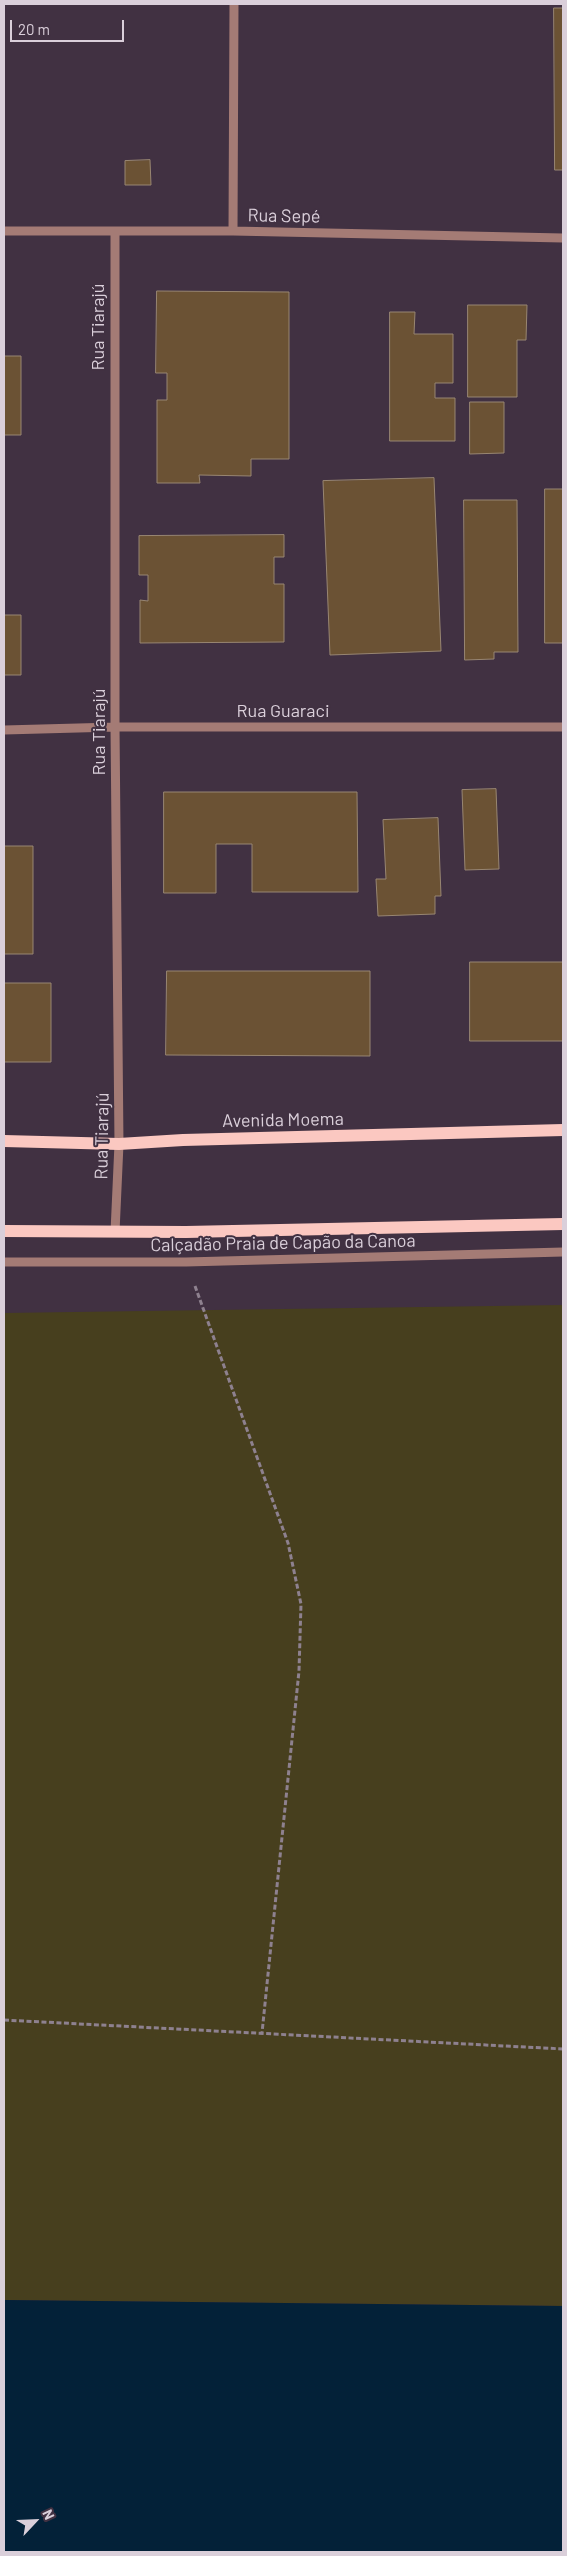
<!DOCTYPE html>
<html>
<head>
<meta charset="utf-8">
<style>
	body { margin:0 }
	#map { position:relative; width:567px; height:2556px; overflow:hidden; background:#413142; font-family:Barlow,sans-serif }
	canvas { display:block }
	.frame { position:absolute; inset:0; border:5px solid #dacfda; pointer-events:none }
	.north { position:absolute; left:10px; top:2496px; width:50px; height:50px; -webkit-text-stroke:4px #413142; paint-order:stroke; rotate:65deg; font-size:14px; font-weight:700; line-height:20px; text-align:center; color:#dacfda }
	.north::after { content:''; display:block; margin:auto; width:18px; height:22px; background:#dacfda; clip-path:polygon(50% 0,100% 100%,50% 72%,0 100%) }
	.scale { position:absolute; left:10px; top:20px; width:114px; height:22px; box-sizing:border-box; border:2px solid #dacfda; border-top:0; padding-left:6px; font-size:15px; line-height:18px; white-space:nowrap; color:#dacfda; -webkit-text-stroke:4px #413142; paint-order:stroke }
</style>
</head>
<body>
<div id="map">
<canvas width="567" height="2556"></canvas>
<div class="frame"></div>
<div class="north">N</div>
<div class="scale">20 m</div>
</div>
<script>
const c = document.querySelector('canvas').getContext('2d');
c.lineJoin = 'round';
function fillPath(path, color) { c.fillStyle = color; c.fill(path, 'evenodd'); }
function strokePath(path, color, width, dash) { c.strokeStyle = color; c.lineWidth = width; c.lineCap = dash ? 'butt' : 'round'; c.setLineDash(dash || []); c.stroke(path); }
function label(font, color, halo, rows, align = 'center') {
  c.font = font + ' Barlow,sans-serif'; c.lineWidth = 4; c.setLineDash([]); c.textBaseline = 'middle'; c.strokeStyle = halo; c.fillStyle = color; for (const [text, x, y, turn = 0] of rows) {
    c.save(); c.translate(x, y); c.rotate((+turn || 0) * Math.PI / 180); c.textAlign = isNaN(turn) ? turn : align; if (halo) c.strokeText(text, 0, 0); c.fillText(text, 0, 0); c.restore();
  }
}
fillPath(new Path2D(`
	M 563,1305 L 563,2306 L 4,2300 L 4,1313 Z`), '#473f1e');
fillPath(new Path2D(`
	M 4,2300 L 563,2306 L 563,2552 L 4,2552 Z`), '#032138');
const building = new Path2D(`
	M 554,8 L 563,8 L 563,170 L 555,170 Z
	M 150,160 L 151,185 L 125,185 L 125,161 Z
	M 157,291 L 289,292 L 289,459 L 251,459 L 251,476 L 199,475 L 200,483 L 157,483 L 157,400 L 167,400 L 167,373 L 156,373 Z
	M 468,305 L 527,305 L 526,340 L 517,340 L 517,397 L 468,397 Z
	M 390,312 L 415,312 L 414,334 L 453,334 L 453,383 L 435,383 L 435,398 L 455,398 L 455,441 L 390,441 Z
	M 4,356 L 21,356 L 21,435 L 4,435 Z
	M 470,402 L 504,402 L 504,453 L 470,454 Z
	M 434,478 L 441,651 L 330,655 L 323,481 Z
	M 545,489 L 563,489 L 563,643 L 545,643 Z
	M 464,500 L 517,500 L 518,652 L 494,652 L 494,659 L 465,660 Z
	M 284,535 L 284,557 L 274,557 L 274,584 L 284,584 L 284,642 L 140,643 L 140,600 L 148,601 L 148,575 L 139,575 L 139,536 Z
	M 4,615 L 21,615 L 21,675 L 4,675 Z
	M 496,789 L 499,869 L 465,870 L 462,790 Z
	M 164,792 L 357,792 L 358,892 L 252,892 L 252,844 L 216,844 L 216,893 L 164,893 Z
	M 438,818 L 441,896 L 435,896 L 435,914 L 378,916 L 376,879 L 386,879 L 383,820 Z
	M 4,846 L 33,846 L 33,954 L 4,954 Z
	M 470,962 L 563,962 L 563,1041 L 470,1041 Z
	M 167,971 L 370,971 L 370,1056 L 166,1055 Z
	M 4,983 L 51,983 L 51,1062 L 4,1062 Z`);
fillPath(building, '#6b5234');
strokePath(building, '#988672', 1);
strokePath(new Path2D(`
	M 195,1286 L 288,1543 L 301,1604 L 299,1671 L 262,2033
	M 4,2020 L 563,2049`), '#8e818f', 3, [5, 2.5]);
strokePath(new Path2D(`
	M 4,231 L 233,231 L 563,238
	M 115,231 L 115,727 L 119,1144 L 115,1232
	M 233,231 L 234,4
	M 4,730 L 115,727 L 563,727
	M 4,1262 L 186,1262 L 563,1252`), '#a47b75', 9);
strokePath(new Path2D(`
	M 4,1141 L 119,1144 L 183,1140 L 563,1130
	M 4,1231 L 186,1232 L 563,1224`), '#fbc8c1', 12);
label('18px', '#dacfda', '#413142', [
	["Rua Sepé",284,216,1],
	["Rua Tiarajú",98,327,-90],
	["Rua Guaraci",283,711],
	["Rua Tiarajú",99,732,-90],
	["Avenida Moema",283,1120,-1],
	["Rua Tiarajú",102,1136,-89],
	["Calçadão Praia de Capão da Canoa",283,1243,-1]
]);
</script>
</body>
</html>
